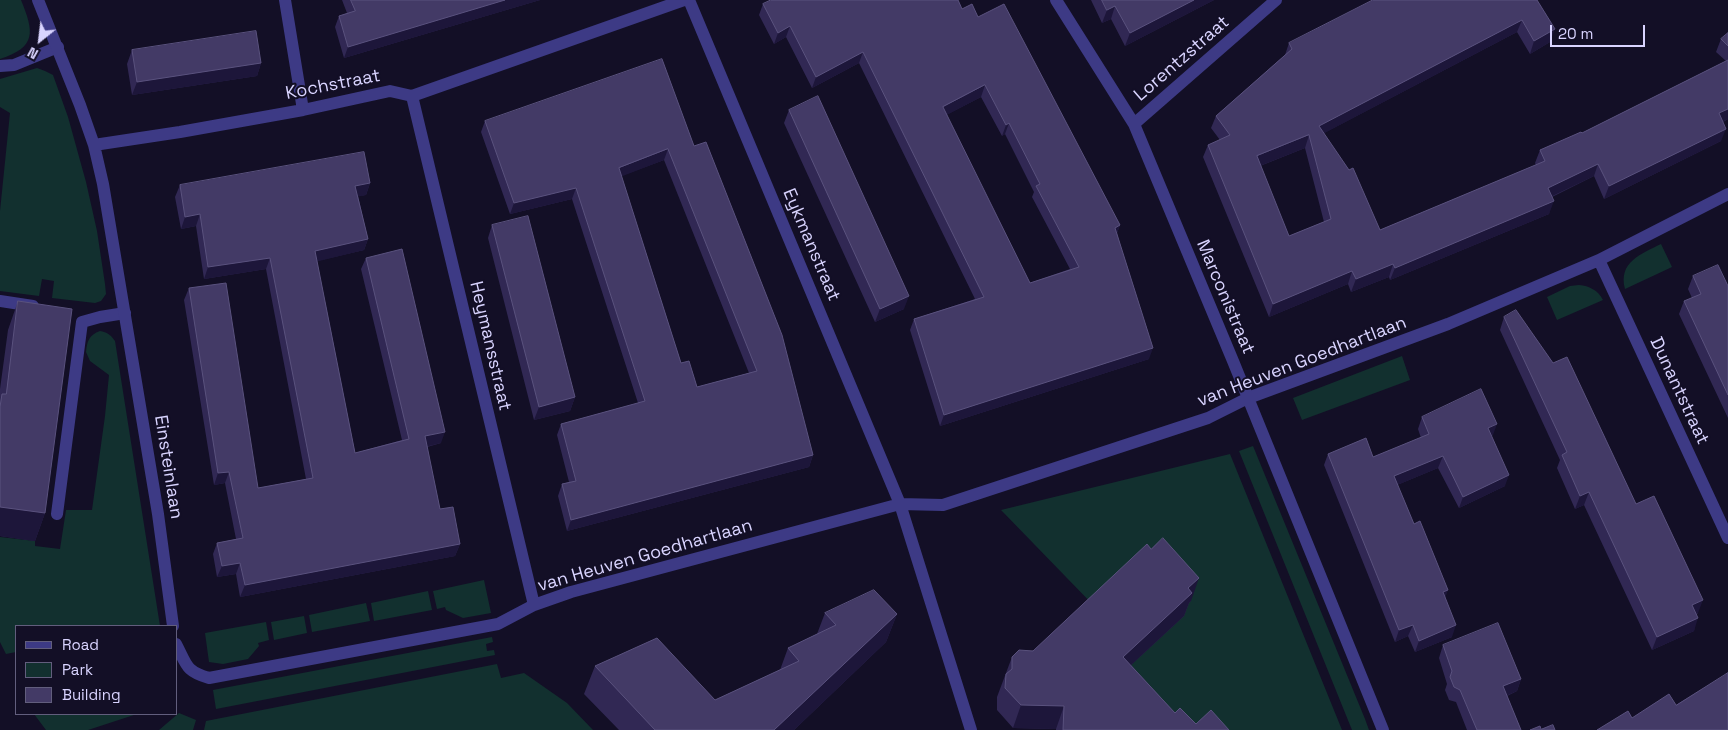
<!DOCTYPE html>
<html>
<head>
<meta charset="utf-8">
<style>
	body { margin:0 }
	#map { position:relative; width:1728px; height:730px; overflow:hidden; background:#130f26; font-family:"Space Grotesk",sans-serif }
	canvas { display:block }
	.legend { position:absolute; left:15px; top:625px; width:162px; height:90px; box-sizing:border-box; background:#130f26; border:1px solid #625e7d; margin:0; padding:6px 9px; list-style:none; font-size:15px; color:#d9d4ff }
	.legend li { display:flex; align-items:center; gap:10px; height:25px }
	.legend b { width:25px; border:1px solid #625e7d }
	.north { position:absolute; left:15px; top:15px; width:50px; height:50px; -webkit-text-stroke:4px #130f26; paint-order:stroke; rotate:209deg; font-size:14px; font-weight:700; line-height:20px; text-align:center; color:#d9d4ff }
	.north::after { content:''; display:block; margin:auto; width:18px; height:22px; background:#d9d4ff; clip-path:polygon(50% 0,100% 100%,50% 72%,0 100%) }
	.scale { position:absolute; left:1550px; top:25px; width:95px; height:22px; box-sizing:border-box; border:2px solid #d9d4ff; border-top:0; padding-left:6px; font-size:15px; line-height:18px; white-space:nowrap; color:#d9d4ff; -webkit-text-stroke:4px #130f26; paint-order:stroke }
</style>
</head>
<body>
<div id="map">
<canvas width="1728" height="730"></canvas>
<ul class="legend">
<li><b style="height:6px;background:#3d3a85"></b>Road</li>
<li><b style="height:14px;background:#12302f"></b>Park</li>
<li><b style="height:14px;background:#433a66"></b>Building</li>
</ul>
<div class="north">N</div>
<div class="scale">20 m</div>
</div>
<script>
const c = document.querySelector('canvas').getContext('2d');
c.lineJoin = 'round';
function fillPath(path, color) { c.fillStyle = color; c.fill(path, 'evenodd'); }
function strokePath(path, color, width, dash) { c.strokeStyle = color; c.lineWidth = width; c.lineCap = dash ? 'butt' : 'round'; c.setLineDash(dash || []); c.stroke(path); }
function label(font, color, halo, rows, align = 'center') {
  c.font = font + ' "Space Grotesk",sans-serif'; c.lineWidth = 4; c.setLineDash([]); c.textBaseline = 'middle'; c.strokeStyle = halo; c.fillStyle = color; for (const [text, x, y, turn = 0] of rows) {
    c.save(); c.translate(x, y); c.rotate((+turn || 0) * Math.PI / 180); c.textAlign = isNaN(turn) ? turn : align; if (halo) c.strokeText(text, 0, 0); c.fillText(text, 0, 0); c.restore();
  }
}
fillPath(new Path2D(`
	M 0,0 L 21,0 C 34,32 37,47 0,59 Z
	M 37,68 L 45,71 L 53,75 L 68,117 L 86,182 L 97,231 L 105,284 L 106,294 L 101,301 L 95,303 L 52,298 L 54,281 L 42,279 L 39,296 L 0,291 L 0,211 L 10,113 L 0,107 L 0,79 Z
	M 1661,244 L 1672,267 L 1625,289 C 1618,262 1641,254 1661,244 Z
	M 1579,285 C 1589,286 1598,290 1603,300 L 1557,320 L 1547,297 L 1570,286 Z
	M 100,331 C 107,332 111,335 115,341 L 160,626 L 16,626 L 16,652 L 6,654 L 0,642 L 0,537 L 35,541 L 35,546 L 60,549 L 66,510 L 92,510 L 105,416 L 109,375 L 90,361 L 86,352 C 87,341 89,335 100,331 Z
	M 1402,356 L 1410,380 L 1302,420 L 1293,398 Z
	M 1253,446 L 1365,719 L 1369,730 L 1352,730 L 1239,451 Z
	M 1230,454 L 1342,730 L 1152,730 L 1098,610 L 1001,510 Z
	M 484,580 L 491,613 L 463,618 L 446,610 L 445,607 L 437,609 L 433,591 Z
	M 428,591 L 432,610 L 374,621 L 371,603 Z
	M 366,603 L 370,621 L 312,632 L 309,615 Z
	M 304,616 L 307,633 L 274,640 L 271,622 Z
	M 266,622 L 269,640 L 258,643 L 259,646 L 248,659 L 223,664 L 209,662 L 205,633 Z
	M 492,637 L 493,642 L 486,644 L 487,651 L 494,650 L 495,655 L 216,709 L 213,690 Z
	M 497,664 L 501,678 L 524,673 L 567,703 L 593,730 L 204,730 L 206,721 Z
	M 179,713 L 196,720 L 193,730 L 159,730 Z
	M 34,714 L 137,714 L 88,730 L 46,730 Z`), '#12302f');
strokePath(new Path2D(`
	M 0,66 L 14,65 L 58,47
	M 0,301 L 33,306
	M 57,514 L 82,322 L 100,317 L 125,313`), '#3d3a85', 12);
strokePath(new Path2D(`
	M 38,0 L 80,105 L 94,145 L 103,184 L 158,514 L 173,626
	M 285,0 L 303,110
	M 689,0 L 900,504 L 971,730
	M 1056,0 L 1134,124 L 1233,361 L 1383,730
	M 412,96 L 534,605
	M 1134,124 L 1276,0
	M 94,145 L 180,132 L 303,110 L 390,91 L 412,96 L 684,0
	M 1599,260 L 1728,538
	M 176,644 C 187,665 185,671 209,678 L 498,624 L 534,605 L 571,592 L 900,504 L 943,505 L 1208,418 L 1248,398 L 1448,324 L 1599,260 L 1728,194`), '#3d3a85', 12);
fillPath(new Path2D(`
	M 342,0 L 540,0 L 344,58 L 335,27 L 339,16 L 347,13 Z
	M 1091,0 L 1214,0 L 1125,46 L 1111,19 L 1102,23 Z
	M 1537,0 L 1550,42 L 1530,54 L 1517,32 L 1324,133 L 1380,230 L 1536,165 L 1535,163 L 1540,150 L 1582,133 L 1726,61 L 1716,52 L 1721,39 L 1728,33 L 1728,119 L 1723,122 L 1721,141 L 1604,199 L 1594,176 L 1552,197 L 1549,214 L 1390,280 L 1389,277 L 1351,292 L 1348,284 L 1269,317 L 1203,157 L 1208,145 L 1220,140 L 1211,128 L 1216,116 L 1285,55 L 1289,43 ZM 1305,148 L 1324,222 L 1289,236 L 1260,166 Z
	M 763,4 L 962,9 L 978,17 L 1120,225 L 1117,233 L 1149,359 L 940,426 L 910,330 L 914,319 L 975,299 L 859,63 L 812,88 L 786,37 L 774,44 L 759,15 ZM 981,97 L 1002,136 L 1005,134 L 1034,192 L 1032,197 L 1070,269 L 1030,283 L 946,115 Z
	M 132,50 L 261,63 L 257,76 L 132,95 L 127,64 Z
	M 789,110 L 904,309 L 875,322 L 784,123 Z
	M 485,121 L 694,146 L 813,455 L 809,467 L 567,531 L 558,496 L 562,484 L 569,482 L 557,435 L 561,424 L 638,403 L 572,199 L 510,214 L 481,132 ZM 664,160 L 749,373 L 697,387 L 681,363 L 621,176 Z
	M 370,183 L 366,195 L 358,196 L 368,239 L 364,250 L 317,261 L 355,453 L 402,440 L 361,269 L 366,258 L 441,443 L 427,447 L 440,509 L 460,544 L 455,556 L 240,597 L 236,574 L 217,577 L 213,554 L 217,543 L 236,539 L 225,483 L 214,485 L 184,300 L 189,288 L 258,488 L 306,479 L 266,269 L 204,279 L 196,226 L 181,229 L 175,197 L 180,185 Z
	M 492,225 L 575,397 L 570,411 L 534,420 L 488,238 Z
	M 1693,276 L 1728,286 L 1728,418 L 1679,314 L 1684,301 L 1692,298 L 1688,289 Z
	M 18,301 L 45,513 L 35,541 L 0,536 L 0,389 L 8,330 Z
	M 1504,317 L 1636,504 L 1698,613 L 1697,614 L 1694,631 L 1652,650 L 1584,505 L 1575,509 L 1557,468 L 1560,460 L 1500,330 Z
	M 1422,417 L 1493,435 L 1491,436 L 1505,486 L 1459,508 L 1438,468 L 1397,485 L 1445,597 L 1452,637 L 1415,652 L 1408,636 L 1395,642 L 1324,465 L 1328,454 L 1373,457 L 1421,438 L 1418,429 Z
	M 1191,601 L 1189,603 L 1184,616 L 1131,665 L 1175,713 L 1196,724 L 1229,730 L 1056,730 L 1056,729 L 1013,728 L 997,710 L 997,697 L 1012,657 Z
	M 825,613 L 897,614 L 886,642 L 794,730 L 619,730 L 584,694 L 595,666 L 715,700 L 780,670 L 788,648 L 817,634 Z
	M 1443,645 L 1521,679 L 1517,691 L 1507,696 L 1521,730 L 1467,730 L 1456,702 L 1449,700 L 1445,690 L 1447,684 L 1439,658 Z`), '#312854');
fillPath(new Path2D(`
	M 505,0 L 540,0 L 344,58 L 348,47 Z
	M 1194,0 L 1214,0 L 1125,46 L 1130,33 Z
	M 1115,6 L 1111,19 L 1102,23 L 1107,10 Z
	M 1522,20 L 1517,32 L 1315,138 L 1319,126 Z
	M 790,26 L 786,37 L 774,44 L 778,33 Z
	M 1555,29 L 1550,42 L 1530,54 L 1534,41 Z
	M 863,52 L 859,63 L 812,88 L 816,77 Z
	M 261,63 L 257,76 L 132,95 L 137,82 Z
	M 985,85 L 981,97 L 939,119 L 943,107 Z
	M 1728,109 L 1728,119 L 1714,126 L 1719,113 Z
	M 1009,123 L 1005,134 L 1002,136 L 1006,125 Z
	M 1726,129 L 1721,141 L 1604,199 L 1609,186 Z
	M 1309,135 L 1305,148 L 1252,169 L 1257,156 Z
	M 668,149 L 664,160 L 615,179 L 619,168 Z
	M 1598,164 L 1594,176 L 1544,200 L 1548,188 Z
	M 370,183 L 366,195 L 351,198 L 355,186 Z
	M 576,188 L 572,199 L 510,214 L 514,203 Z
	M 1554,201 L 1549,214 L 1390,280 L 1395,268 Z
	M 200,214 L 196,226 L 181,229 L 185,217 Z
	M 1120,225 L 1116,236 L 1115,228 Z
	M 368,239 L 364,250 L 311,263 L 315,251 Z
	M 270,258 L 266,269 L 204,279 L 208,267 Z
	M 1393,264 L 1389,277 L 1351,292 L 1356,279 Z
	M 1352,271 L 1348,284 L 1269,317 L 1273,304 Z
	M 909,296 L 904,309 L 875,322 L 880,309 Z
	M 1153,348 L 1149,359 L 940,426 L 944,415 Z
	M 575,397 L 570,411 L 534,420 L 539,407 Z
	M 1497,424 L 1493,435 L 1484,440 L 1488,428 Z
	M 445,432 L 441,443 L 421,448 L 425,436 Z
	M 813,455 L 809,467 L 567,531 L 571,520 Z
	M 1443,456 L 1438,468 L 1390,488 L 1394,476 Z
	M 229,472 L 225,483 L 214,485 L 218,473 Z
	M 1509,475 L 1505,486 L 1459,508 L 1463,497 Z
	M 1589,492 L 1584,505 L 1575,509 L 1580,496 Z
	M 0,507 L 45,513 L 35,541 L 0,536 Z
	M 460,544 L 455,556 L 240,597 L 245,585 Z
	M 240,563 L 236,574 L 217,577 L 222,566 Z
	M 1199,578 L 1191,601 L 1189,603 L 1184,616 L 1115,680 L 1123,657 L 1188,588 Z
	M 1448,590 L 1444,601 L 1443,592 Z
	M 1703,600 L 1698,613 L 1687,619 L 1692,605 Z
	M 897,614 L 886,642 L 794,730 L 774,730 Z
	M 1698,618 L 1694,631 L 1652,650 L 1657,637 Z
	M 1413,625 L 1408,636 L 1395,642 L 1399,630 Z
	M 1456,625 L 1452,637 L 1415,652 L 1419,641 Z
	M 1521,679 L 1517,691 L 1499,699 L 1503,686 Z
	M 1021,705 L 1064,706 L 1056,729 L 1013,728 Z`), '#1d163a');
const building = new Path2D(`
	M 351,0 L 505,0 L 348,47 L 339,16 L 355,11 Z
	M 771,0 L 958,0 L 962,9 L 972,4 L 978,17 L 1004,4 L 1120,225 L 1115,228 L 1153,348 L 944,415 L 914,319 L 984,297 L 863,52 L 816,77 L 790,26 L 778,33 L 763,4 ZM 985,85 L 1006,125 L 1009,123 L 1040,184 L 1036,186 L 1079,267 L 1030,283 L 943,107 Z
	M 1102,0 L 1194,0 L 1130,33 L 1115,6 L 1107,10 Z
	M 1373,0 L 1537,0 L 1555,29 L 1534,41 L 1522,20 L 1319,126 L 1349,170 L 1353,168 L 1380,230 L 1545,161 L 1540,150 L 1581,132 L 1582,133 L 1728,60 L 1728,109 L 1719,113 L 1726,129 L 1609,186 L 1598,164 L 1548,188 L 1554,201 L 1395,268 L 1393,264 L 1356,279 L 1352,271 L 1273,304 L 1208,145 L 1230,135 L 1216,116 L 1292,49 L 1289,43 ZM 1309,135 L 1331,219 L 1289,236 L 1257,156 Z
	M 256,31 L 261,63 L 137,82 L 132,50 Z
	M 1728,33 L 1728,46 L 1721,39 Z
	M 662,59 L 694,146 L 706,142 L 782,335 L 813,455 L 571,520 L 562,484 L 576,481 L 561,424 L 645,401 L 576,188 L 514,203 L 485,121 ZM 668,149 L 757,371 L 697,387 L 689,361 L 681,363 L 619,168 Z
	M 818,96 L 909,296 L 880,309 L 789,110 Z
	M 364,152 L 370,183 L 355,186 L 368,239 L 315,251 L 355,453 L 409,439 L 366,258 L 402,249 L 445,432 L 425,436 L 440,509 L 453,507 L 460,544 L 245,585 L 240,563 L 222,566 L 217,543 L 243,538 L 229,472 L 218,473 L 189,288 L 226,283 L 258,488 L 313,478 L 270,258 L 208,267 L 200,214 L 185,217 L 180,185 Z
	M 528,216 L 575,397 L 539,407 L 492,225 Z
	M 1718,265 L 1728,286 L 1728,395 L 1684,301 L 1701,294 L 1693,276 Z
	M 18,301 L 72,309 L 45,513 L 0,507 L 0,407 L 2,394 L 6,394 Z
	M 1516,310 L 1553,363 L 1567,357 L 1636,504 L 1654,496 L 1703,600 L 1692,605 L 1698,618 L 1657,637 L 1589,492 L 1580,496 L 1562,455 L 1567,452 L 1504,317 Z
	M 1481,389 L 1497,424 L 1488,428 L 1509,475 L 1463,497 L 1443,456 L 1394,476 L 1414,524 L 1420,521 L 1448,590 L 1443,592 L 1456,625 L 1419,641 L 1413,625 L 1399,630 L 1328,454 L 1366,438 L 1373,457 L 1429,434 L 1422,417 Z
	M 1163,538 L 1199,578 L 1188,588 L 1192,593 L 1123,657 L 1175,713 L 1180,708 L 1196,724 L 1211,710 L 1229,730 L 1063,730 L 1064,706 L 1021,705 L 1005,688 L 1006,674 L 1012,669 L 1012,657 L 1019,650 L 1033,651 L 1147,544 L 1151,549 Z
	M 874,590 L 897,614 L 774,730 L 655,730 L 595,666 L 657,638 L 715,700 L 799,661 L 788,648 L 836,625 L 825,613 Z
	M 1498,623 L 1521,679 L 1503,686 L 1521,730 L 1477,730 L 1460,690 L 1454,687 L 1450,677 L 1452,671 L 1443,645 Z
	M 1728,673 L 1728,730 L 1597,730 L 1628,711 L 1632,718 L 1669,694 L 1676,705 Z
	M 1553,725 L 1555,730 L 1530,730 L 1540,726 L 1541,729 Z`);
fillPath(building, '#433a66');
strokePath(building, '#5a527e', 1);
label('18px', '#d9d4ff', '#130f26', [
	["Lorentzstraat",1182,59,-41],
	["Kochstraat",333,85,-11],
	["Eykmanstraat",811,245,67],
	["Marconistraat",1225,297,67],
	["Heymansstraat",490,346,77],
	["van Heuven Goedhartlaan",1302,362,-21],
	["Dunantstraat",1679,391,65],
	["Einsteinlaan",168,467,81],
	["van Heuven Goedhartlaan",645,556,-16]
]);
</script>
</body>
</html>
